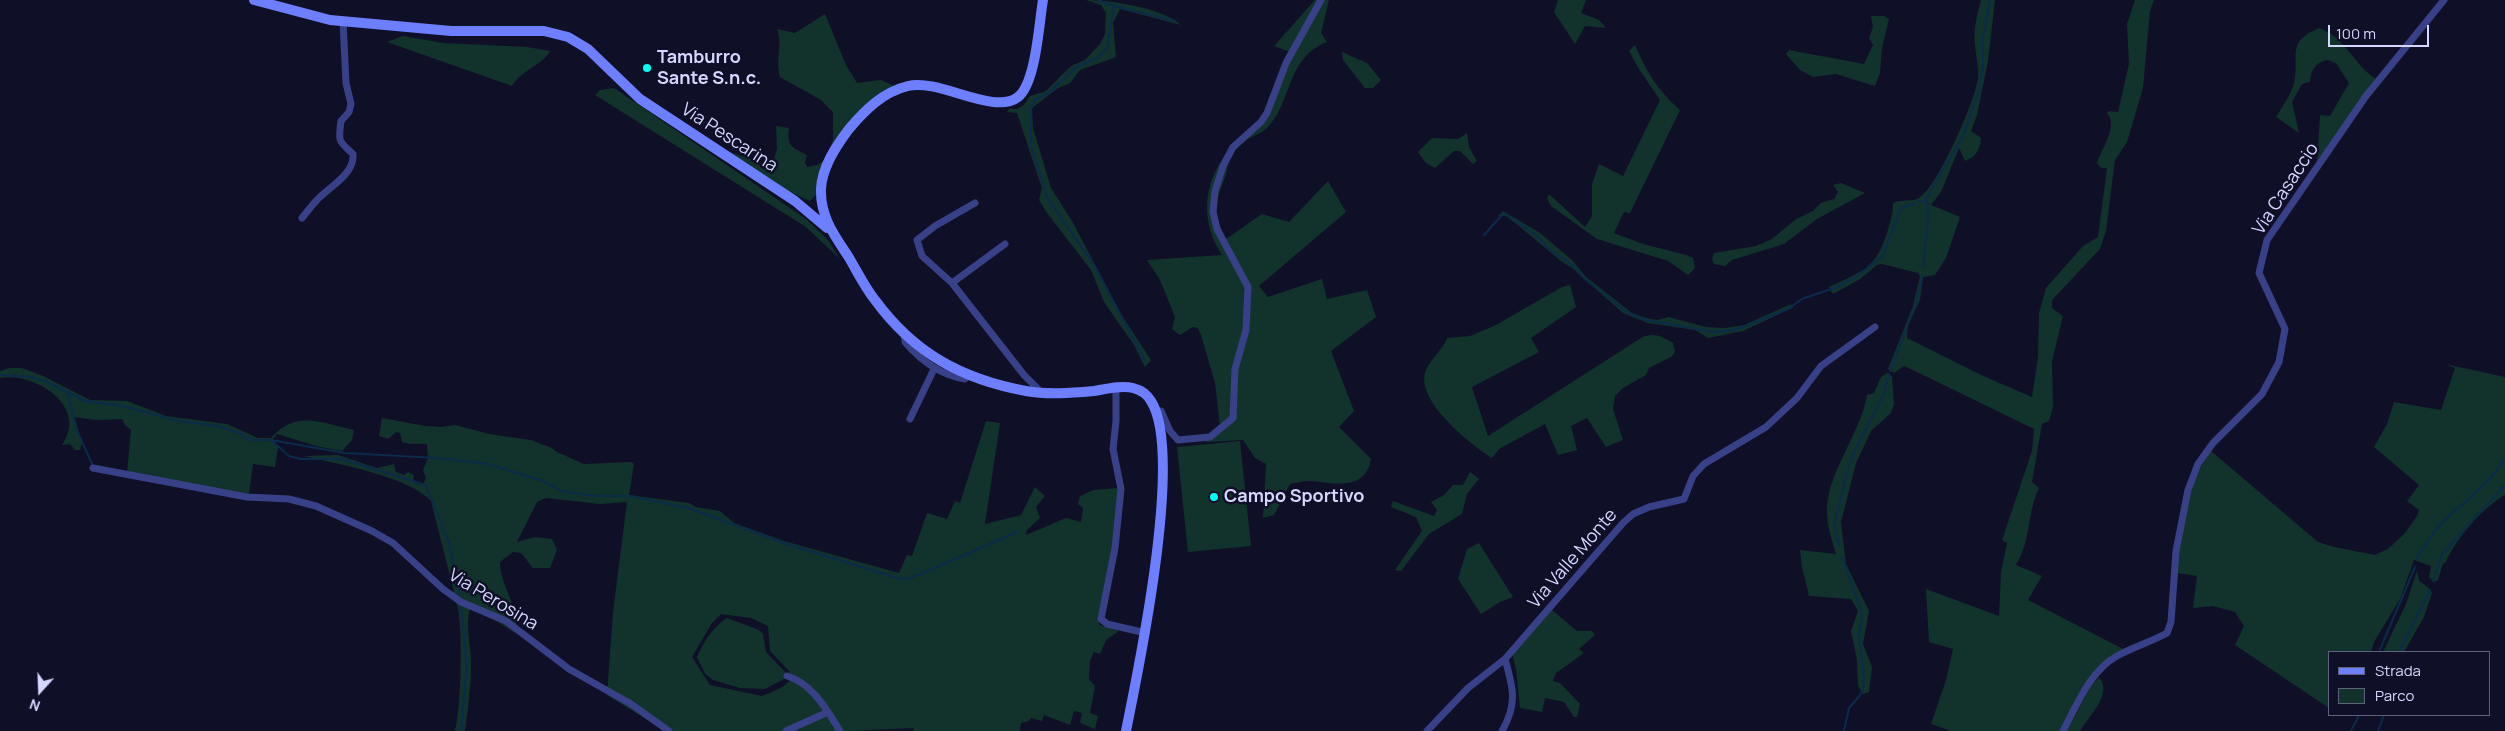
<!DOCTYPE html>
<html>
<head>
<meta charset="utf-8">
<style>
	body { margin:0 }
	#map { position:relative; width:2505px; height:731px; overflow:hidden; background:#100f28; font-family:Manrope,sans-serif }
	canvas { display:block }
	.legend { position:absolute; left:2328px; top:651px; width:162px; height:65px; box-sizing:border-box; background:#100f28; border:1px solid #5f5f7e; margin:0; padding:6px 9px; list-style:none; font-size:15px; color:#d6d7ff }
	.legend li { display:flex; align-items:center; gap:10px; height:25px }
	.legend b { width:25px; border:1px solid #5f5f7e }
	.north { position:absolute; left:15px; top:666px; width:50px; height:50px; -webkit-text-stroke:4px #100f28; paint-order:stroke; rotate:200deg; font-size:14px; font-weight:700; line-height:20px; text-align:center; color:#d6d7ff }
	.north::after { content:''; display:block; margin:auto; width:18px; height:22px; background:#d6d7ff; clip-path:polygon(50% 0,100% 100%,50% 72%,0 100%) }
	.scale { position:absolute; left:2328px; top:25px; width:101px; height:22px; box-sizing:border-box; border:2px solid #d6d7ff; border-top:0; padding-left:6px; font-size:15px; line-height:18px; white-space:nowrap; color:#d6d7ff; -webkit-text-stroke:4px #100f28; paint-order:stroke }
</style>
</head>
<body>
<div id="map">
<canvas width="2505" height="731"></canvas>
<ul class="legend">
<li><b style="height:6px;background:#6d7eff"></b>Strada</li>
<li><b style="height:14px;background:#12322c"></b>Parco</li>
</ul>
<div class="north">N</div>
<div class="scale">100 m</div>
</div>
<script>
const c = document.querySelector('canvas').getContext('2d');
c.lineJoin = 'round';
function fillPath(path, color) { c.fillStyle = color; c.fill(path, 'evenodd'); }
function strokePath(path, color, width, dash) { c.strokeStyle = color; c.lineWidth = width; c.lineCap = dash ? 'butt' : 'round'; c.setLineDash(dash || []); c.stroke(path); }
function label(font, color, halo, rows, align = 'center') {
  c.font = font + ' Manrope,sans-serif'; c.lineWidth = 5; c.setLineDash([]); c.textBaseline = 'middle'; c.strokeStyle = halo; c.fillStyle = color; for (const [text, x, y, turn = 0] of rows) {
    c.save(); c.translate(x, y); c.rotate((+turn || 0) * Math.PI / 180); c.textAlign = isNaN(turn) ? turn : align; if (halo) c.strokeText(text, 0, 0); c.fillText(text, 0, 0); c.restore();
  }
}
fillPath(new Path2D(`
	M 1086,0 C 1111,0 1163,8 1181,25 L 1120,9 L 1113,23 L 1116,57 L 1080,70 L 1070,83 L 1058,88 L 1032,108 L 1033,128 L 1051,188 L 1072,221 L 1121,314 L 1151,360 L 1145,367 L 1134,345 L 1104,302 L 1091,270 L 1047,213 L 1039,200 L 1042,188 L 1017,113 L 1007,112 L 1009,109 L 1017,109 L 1024,105 L 1030,96 L 1046,91 L 1071,66 L 1085,60 L 1100,44 L 1105,34 L 1106,13 L 1101,5 Z
	M 1315,0 L 1329,0 L 1321,33 L 1327,42 C 1286,58 1293,100 1268,127 C 1263,133 1255,135 1248,139 C 1241,144 1235,151 1229,157 C 1226,193 1205,198 1226,239 L 1262,214 L 1289,222 L 1328,181 L 1346,212 L 1259,286 L 1268,297 L 1322,279 L 1327,299 L 1367,290 L 1376,317 L 1331,351 L 1354,411 L 1339,427 L 1371,459 C 1365,493 1333,482 1309,481 C 1303,481 1296,483 1290,484 L 1274,515 L 1263,518 L 1266,464 L 1255,458 L 1243,440 L 1206,442 L 1204,437 L 1220,426 L 1215,383 L 1201,335 L 1198,328 L 1193,327 L 1180,335 L 1172,329 L 1175,317 L 1160,280 L 1147,260 L 1222,255 C 1201,224 1202,184 1226,155 C 1236,143 1253,133 1261,119 C 1273,98 1280,74 1288,51 L 1274,46 Z
	M 1558,0 L 1586,0 L 1581,13 L 1599,20 L 1606,28 L 1585,26 L 1575,44 L 1554,12 Z
	M 1981,0 L 1995,0 L 1988,61 L 1977,115 L 1971,131 L 1981,138 C 1980,150 1976,157 1965,161 L 1959,148 L 1941,192 L 1931,205 L 1960,217 L 1946,258 L 1935,275 L 1923,277 L 1920,300 L 1908,325 L 1907,338 L 1981,375 L 2032,397 L 2038,357 L 2039,313 L 2046,288 L 2083,246 L 2098,237 L 2107,168 L 2102,168 L 2097,164 C 2100,150 2119,127 2107,113 L 2109,111 L 2118,112 L 2129,64 L 2127,24 L 2135,0 L 2154,0 L 2150,11 L 2143,88 L 2127,142 L 2115,160 L 2106,231 L 2100,249 L 2052,300 L 2052,308 L 2063,316 L 2052,361 L 2053,407 L 2049,421 L 2042,424 L 2032,482 L 2039,488 C 2027,512 2031,542 2016,565 L 2042,576 L 2028,600 L 2127,651 L 2105,663 L 2061,731 L 1951,731 L 1931,724 L 1946,680 L 1953,649 L 1929,642 L 1926,589 L 1999,616 L 2001,572 L 2007,543 L 2002,540 L 2032,451 L 2034,429 L 1915,371 L 1904,366 L 1894,373 L 1888,369 L 1913,306 L 1920,276 L 1918,273 L 1882,264 L 1877,265 L 1860,279 L 1835,293 L 1832,293 L 1829,287 C 1861,272 1876,269 1887,233 C 1890,223 1893,214 1893,203 C 1902,199 1912,202 1919,198 C 1937,188 1975,101 1978,79 C 1979,67 1976,57 1975,45 C 1973,31 1977,14 1981,0 Z
	M 825,14 L 846,65 L 857,83 L 881,80 L 897,87 L 840,136 L 817,194 L 810,201 L 786,190 L 724,150 L 750,159 L 764,168 L 768,165 L 772,166 L 777,149 L 776,126 L 789,128 C 786,146 793,148 807,155 L 805,163 L 807,167 L 817,165 L 826,159 L 833,139 L 833,112 L 821,100 L 780,77 C 775,60 783,45 777,29 L 795,33 Z
	M 1871,16 L 1884,16 L 1889,19 L 1882,48 L 1880,73 L 1875,86 L 1836,74 L 1813,77 L 1800,70 L 1786,54 L 1789,50 L 1864,64 L 1873,45 L 1869,38 L 1873,27 Z
	M 2319,28 C 2345,37 2354,65 2376,79 L 2317,164 L 2320,115 L 2330,116 L 2349,83 L 2336,63 L 2328,60 C 2317,61 2310,70 2310,82 L 2302,84 L 2292,102 L 2299,133 L 2276,117 C 2282,107 2291,95 2294,83 C 2300,56 2285,42 2319,28 Z
	M 403,36 L 443,43 L 527,47 L 550,51 C 543,65 522,69 512,86 L 387,42 Z
	M 1635,45 C 1646,71 1658,91 1680,110 L 1630,213 L 1624,212 L 1614,233 L 1643,244 L 1686,255 L 1693,258 L 1695,268 L 1688,275 L 1668,261 L 1597,239 L 1551,206 L 1547,198 L 1549,194 L 1585,227 L 1592,216 L 1592,184 L 1599,164 L 1623,176 L 1660,100 L 1639,69 L 1629,51 Z
	M 1342,52 L 1367,63 L 1381,80 L 1373,88 L 1365,88 L 1343,60 Z
	M 614,88 L 806,219 L 828,240 L 840,259 L 806,227 L 595,95 L 600,90 Z
	M 1467,133 L 1469,147 L 1477,161 L 1473,164 L 1460,151 L 1454,151 L 1435,168 L 1426,163 L 1418,152 L 1432,138 L 1458,139 Z
	M 1841,183 L 1865,193 L 1817,219 L 1784,244 L 1732,260 L 1725,266 L 1714,264 L 1712,259 L 1714,253 L 1756,246 L 1772,239 L 1796,219 L 1813,211 L 1821,203 L 1834,199 L 1838,192 L 1833,185 Z
	M 1503,211 L 1540,233 L 1572,260 L 1586,277 L 1632,313 L 1646,318 L 1657,320 L 1669,317 L 1706,327 L 1725,328 L 1744,325 L 1791,304 L 1792,308 L 1743,331 L 1708,338 L 1695,330 L 1648,323 L 1623,313 L 1572,268 L 1561,261 L 1519,226 L 1506,216 L 1498,216 Z
	M 1570,285 L 1576,307 L 1531,338 L 1539,352 L 1472,387 L 1488,436 L 1641,338 C 1653,332 1661,336 1673,343 L 1675,352 L 1671,357 L 1649,368 L 1646,375 L 1623,388 L 1615,396 L 1613,409 L 1623,440 L 1606,447 L 1587,418 L 1571,426 L 1577,450 L 1558,455 L 1545,424 L 1499,449 L 1492,458 C 1471,445 1413,399 1426,370 C 1431,358 1443,350 1447,338 L 1470,336 L 1494,326 L 1562,287 Z
	M 2445,364 L 2505,377 L 2505,495 C 2484,506 2454,541 2446,562 L 2443,563 L 2438,580 L 2434,582 L 2429,577 L 2431,566 L 2414,560 L 2400,599 L 2374,642 L 2371,652 L 2329,652 L 2329,708 L 2235,645 L 2244,626 L 2235,612 L 2213,606 L 2193,608 L 2197,576 L 2177,573 C 2179,532 2186,485 2211,451 L 2318,542 L 2334,547 L 2375,555 L 2388,549 L 2405,533 L 2417,516 L 2419,510 L 2407,501 L 2419,485 L 2374,447 L 2387,424 L 2394,402 L 2441,410 L 2455,368 Z
	M 10,368 L 22,368 L 43,376 L 90,400 L 127,401 L 166,416 L 227,424 L 258,438 L 271,438 C 296,409 322,423 354,430 L 352,440 L 342,451 L 316,446 L 277,434 L 273,439 L 278,448 L 275,467 L 253,464 L 249,494 L 127,473 L 131,430 L 125,425 L 122,419 L 97,420 L 74,417 L 82,443 L 80,450 L 75,450 L 70,444 L 62,445 C 89,407 36,372 0,378 L 0,371 Z
	M 1887,373 L 1892,376 L 1894,404 L 1891,413 L 1871,431 L 1856,463 L 1841,522 L 1846,564 L 1869,611 L 1863,644 L 1872,667 L 1869,692 L 1863,694 L 1858,686 L 1857,660 L 1851,631 L 1858,611 L 1851,599 L 1809,596 L 1802,567 L 1800,550 L 1836,554 C 1832,540 1827,526 1827,512 C 1826,474 1861,433 1867,395 L 1874,393 L 1881,377 Z
	M 382,418 L 425,426 L 442,427 L 455,425 L 489,434 L 531,440 L 552,448 L 557,452 L 584,464 L 631,462 L 634,464 L 629,495 L 689,503 L 696,507 L 720,511 L 734,523 L 784,541 L 899,573 L 907,555 L 912,556 L 927,513 L 947,519 L 955,501 L 960,503 L 986,421 L 1000,423 L 985,524 L 1021,515 L 1035,487 L 1045,496 L 1036,507 L 1040,518 L 1027,530 L 1026,535 L 1066,518 L 1081,522 L 1083,508 L 1078,504 L 1080,496 L 1094,490 L 1119,488 L 1113,550 L 1099,625 L 1119,631 L 1106,640 L 1100,654 L 1094,652 L 1090,661 L 1089,679 L 1095,686 L 1090,713 L 1098,716 L 1095,729 L 1080,723 L 1082,713 L 1074,711 L 1070,725 L 1044,715 L 1042,721 L 1031,718 L 1029,721 L 1021,723 L 1020,731 L 914,731 L 913,728 L 851,731 L 671,731 L 654,724 L 607,695 L 613,612 L 627,502 L 600,504 L 546,498 L 537,502 L 517,542 L 535,537 L 552,539 L 557,550 L 550,568 L 533,568 L 521,553 L 513,552 L 500,562 C 500,587 521,608 515,633 L 496,621 L 470,609 C 465,627 471,645 471,664 C 471,686 468,709 465,731 L 455,731 C 461,711 464,621 456,602 C 454,598 449,593 447,589 L 454,592 L 431,501 C 408,476 337,464 304,456 L 338,455 L 377,468 L 394,464 L 396,472 L 404,475 L 408,472 L 414,475 L 413,482 L 423,485 L 426,478 L 423,470 L 428,458 L 427,444 C 417,443 411,445 402,442 L 400,433 L 396,432 L 388,439 L 379,436 ZM 721,614 L 751,618 L 768,626 L 770,651 L 790,672 L 787,674 L 766,652 L 763,634 L 759,630 L 727,618 C 713,627 704,641 697,657 L 705,674 L 713,680 L 740,688 L 765,689 L 786,678 L 790,681 L 781,688 L 762,696 L 710,685 L 692,657 L 712,623 Z
	M 1240,441 L 1251,546 L 1188,552 L 1177,447 Z
	M 1470,472 L 1479,479 L 1467,494 L 1462,514 L 1429,534 L 1401,571 L 1395,570 L 1422,531 L 1416,517 L 1391,507 L 1393,501 L 1434,516 L 1437,510 L 1431,502 L 1444,495 L 1453,485 L 1463,485 Z
	M 1479,543 L 1513,597 L 1500,602 L 1481,614 L 1458,579 L 1467,549 Z
	M 2417,571 L 2419,581 L 2429,588 L 2432,593 L 2424,617 L 2404,652 L 2383,652 L 2406,604 Z
	M 1552,610 L 1577,631 L 1592,631 L 1595,635 L 1579,649 L 1584,653 L 1556,673 L 1553,681 L 1560,683 L 1580,704 L 1577,717 L 1574,717 L 1564,702 L 1545,698 L 1542,712 L 1520,708 L 1516,669 L 1512,654 Z
	M 2099,677 C 2113,694 2089,716 2080,731 L 2067,731 L 2090,688 Z`), '#12322c');
strokePath(new Path2D(`
	M 1098,0 L 1114,6 L 1107,47 L 1099,57 L 1076,67 L 1050,92 L 1035,100 L 1031,106 L 1031,146 L 1048,199 L 1094,265 L 1145,361
	M 1114,6 L 1175,21
	M 1919,202 L 1927,200
	M 1484,235 L 1503,214 L 1507,215 L 1537,236 L 1549,249 L 1571,264 L 1585,279 L 1628,313 L 1646,320 L 1713,332 L 1734,330 L 1753,323 L 1788,309 L 1802,299 L 1837,287 L 1856,277 L 1882,257 L 1901,208 L 1914,204
	M 1923,267 L 1928,222 L 1927,197 L 1963,136 L 1979,91 L 1983,65 L 1983,37 L 1990,0
	M 1890,371 L 1917,301 L 1922,276
	M 0,375 L 31,377 L 45,381 L 85,401 L 123,406 L 174,420 L 217,426 L 240,433 L 248,440 L 271,440 L 345,453 L 437,458 L 488,464 L 543,481 L 561,491 L 594,496 L 630,496 L 688,508 L 787,544 L 897,578 L 907,579 L 921,574 L 1017,532
	M 68,395 L 78,433 L 93,466
	M 272,441 L 289,456 L 301,459 L 342,459 L 426,485 L 449,543 L 460,598
	M 1839,546 L 1834,527 L 1847,473 L 1854,452 L 1883,396 L 1889,374
	M 1842,557 L 1863,616 L 1859,634 L 1864,684 L 1861,694 L 1849,708 L 1844,731
	M 2416,559 C 2423,548 2430,536 2438,527 C 2459,504 2491,485 2505,457
	M 2433,581 L 2442,554 L 2505,485
	M 2379,652 L 2415,567
	M 2399,652 L 2430,590
	M 461,731 L 467,666 L 461,606
	M 2351,731 L 2359,715
	M 2378,731 L 2384,715`), '#0b2b4b', 2);
strokePath(new Path2D(`
	M 975,203 L 935,226 L 917,240 L 922,256 L 952,283 L 1024,375 L 1042,393
	M 302,218 C 307,212 312,205 317,200 C 329,187 355,174 353,154 C 339,141 338,143 341,121 L 349,112 L 351,104 L 346,83 L 343,21
	M 952,283 L 1005,244
	M 904,332 L 905,342 C 921,361 940,375 965,379 L 968,375
	M 1116,388 L 1116,421 L 1113,449 L 1121,489 L 1115,548 L 1101,619 L 1107,624 L 1146,633
	M 1156,411 L 1161,411 L 1170,431 L 1178,440 L 1210,437 L 1233,418 L 1235,369 L 1246,330 L 1248,287 L 1217,229 L 1213,212 L 1215,191 L 1223,166 L 1233,147 L 1261,122 L 1267,113 L 1286,63 L 1321,0
	M 910,419 L 934,369
	M 93,468 L 247,497 L 289,499 L 316,506 L 372,531 L 393,543 L 443,589 L 461,602 L 506,621 L 569,669 L 631,704 L 669,731
	M 787,676 C 812,683 827,710 840,731
	M 786,731 L 828,712
	M 1427,731 L 1468,688 L 1505,659 L 1623,523 L 1633,514 L 1649,507 L 1684,499 L 1693,476 L 1704,464 L 1766,427 L 1797,398 L 1821,366 L 1875,327
	M 1502,731 C 1518,704 1513,687 1505,659
	M 2063,731 C 2077,705 2090,671 2117,656 C 2133,647 2151,642 2167,633 L 2171,622 L 2176,551 L 2188,490 L 2198,464 L 2213,443 L 2262,394 L 2279,362 L 2285,329 L 2259,273 L 2267,240 L 2366,96 L 2444,0`), '#384188', 7);
strokePath(new Path2D(`
	M 254,0 L 330,20 L 451,31 L 544,31 L 568,37 L 588,49 L 640,99 L 795,201 L 827,228
	M 1043,0 C 1039,23 1036,83 1018,97 C 994,116 939,78 908,86 C 883,92 865,110 849,129 C 836,146 822,167 821,189 C 820,216 834,235 848,256 C 857,271 864,286 875,300 C 914,353 961,379 1026,391 C 1048,395 1071,393 1094,391 C 1106,389 1121,385 1133,388 C 1141,390 1147,394 1151,401 C 1184,453 1139,667 1126,731`), '#6d7eff', 10);
for (const [x, y, r, color] of [
	[647,68,5,"#02fff4"],
	[1214,497,5,"#02fff4"]
]) { const dot = new Path2D(); dot.arc(x, y, r, 0, 2 * Math.PI); c.fillStyle = color; c.fill(dot); strokePath(dot, '#100f28', 2); }
label('bold 18px', '#d6d7ff', '#100f28', [
	["Tamburro",657,58],
	["Sante S.n.c.",657,79],
	["Campo Sportivo",1224,497]
], 'left');
label('18px', '#d6d7ff', '#100f28', [
	["Via Pescarina",729,138,33],
	["Via Casaccio",2286,189,-57],
	["Via Valle Monte",1573,559,-49],
	["Via Perosina",493,600,31]
]);
</script>
</body>
</html>
